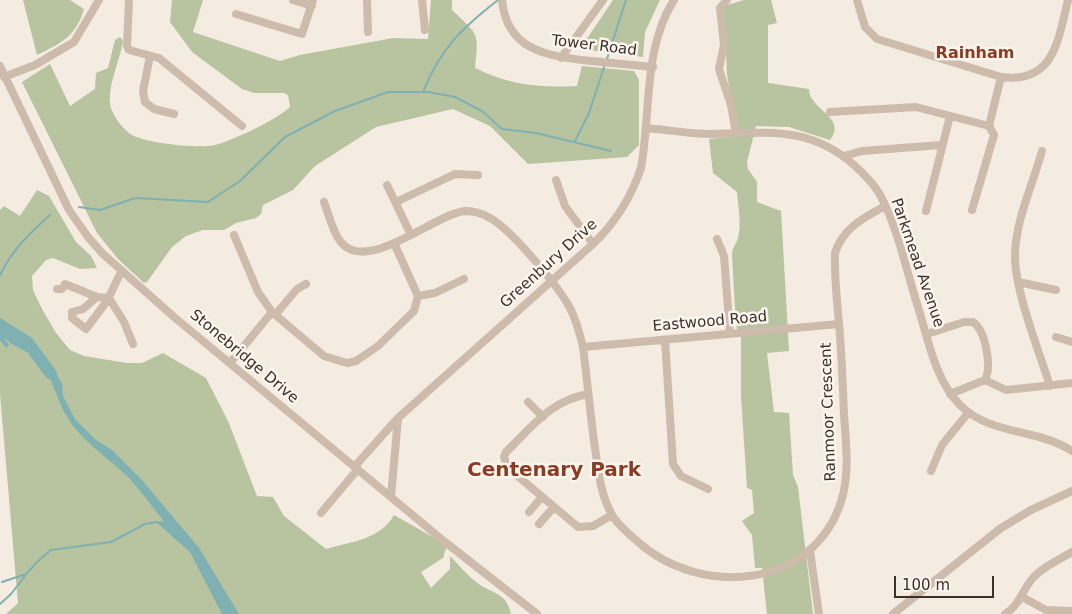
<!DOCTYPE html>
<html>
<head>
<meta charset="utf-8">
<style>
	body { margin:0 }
	#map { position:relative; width:1072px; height:614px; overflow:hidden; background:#f4ebe1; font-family:"DejaVu Sans",sans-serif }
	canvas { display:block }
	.scale { position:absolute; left:894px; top:576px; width:100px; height:22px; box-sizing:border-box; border:2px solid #3b302b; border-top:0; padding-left:6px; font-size:15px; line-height:18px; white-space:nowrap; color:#3b302b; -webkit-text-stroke:4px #fbf5ee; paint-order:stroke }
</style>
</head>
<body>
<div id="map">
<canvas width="1072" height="614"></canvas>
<div class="scale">100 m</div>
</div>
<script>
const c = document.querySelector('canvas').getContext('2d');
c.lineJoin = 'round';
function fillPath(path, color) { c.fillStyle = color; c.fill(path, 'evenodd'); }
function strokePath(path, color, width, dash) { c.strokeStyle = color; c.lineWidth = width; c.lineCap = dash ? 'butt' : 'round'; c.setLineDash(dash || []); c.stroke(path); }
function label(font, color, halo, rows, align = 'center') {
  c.font = font + ' "DejaVu Sans",sans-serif'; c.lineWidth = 5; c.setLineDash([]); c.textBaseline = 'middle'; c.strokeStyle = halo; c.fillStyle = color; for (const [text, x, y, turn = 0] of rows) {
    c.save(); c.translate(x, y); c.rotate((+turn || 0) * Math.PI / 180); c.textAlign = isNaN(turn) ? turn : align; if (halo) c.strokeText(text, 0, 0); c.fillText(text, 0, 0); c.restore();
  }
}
fillPath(new Path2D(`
	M 23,0 L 70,0 L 84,9 C 76,36 62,43 37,55 Z
	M 172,0 L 203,0 L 193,32 L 280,61 L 300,55 L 393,38 L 428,39 L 431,0 L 452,0 L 452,10 C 478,35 479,31 475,68 C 509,85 539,88 577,86 L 582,66 L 634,71 L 639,80 L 639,145 L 627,157 L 528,164 L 490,126 L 453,109 L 376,127 L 315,166 L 293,190 L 263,205 L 261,214 L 256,218 L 236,223 L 224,230 L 203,230 L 186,236 L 172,247 L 147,282 L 144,283 L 118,259 L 97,233 L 22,82 L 50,64 L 70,106 L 95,89 L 96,73 L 108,68 L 115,40 L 120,37 L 123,41 C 120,61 106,88 111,108 C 114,117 124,131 132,135 C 146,143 199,149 215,145 C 234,140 276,120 290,107 L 288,95 L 284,93 L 254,93 L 242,89 L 192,52 L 170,22 Z
	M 613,0 L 660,0 L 645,32 L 643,57 L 580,49 Z
	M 744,0 L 771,0 L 777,23 L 768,25 L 768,83 L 809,89 C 809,110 848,117 830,140 L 789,127 L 756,126 L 747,162 L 748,169 L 757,182 L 757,202 L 781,211 L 789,351 L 767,353 L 774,412 L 789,413 L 793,475 L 798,487 L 813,614 L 767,614 L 762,568 L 755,568 L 752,535 L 742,521 L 754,513 L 752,490 L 747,488 L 741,396 L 741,338 L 736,325 L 732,256 C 732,246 738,243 739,233 C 741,220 738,205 737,192 L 713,173 L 709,139 L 737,136 L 727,74 L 724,6 Z
	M 37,190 L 49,196 L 76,242 L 91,256 L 97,268 L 80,269 L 53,258 L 46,260 L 32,276 L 33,290 L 42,309 L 56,333 L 70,350 L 84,356 L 127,363 L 142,363 L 163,353 L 206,378 L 228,421 L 257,496 L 273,497 L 284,516 L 326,549 C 351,542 381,539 394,515 L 447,545 L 443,558 L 421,572 L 431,588 L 450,569 L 450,556 C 458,564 466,574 475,581 C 489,594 506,590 511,614 L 6,614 L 18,603 L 0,394 L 0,210 L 4,206 L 20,216 Z`), '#b8c4a0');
fillPath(new Path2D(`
	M 0,318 L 32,338 L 62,383 L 63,396 L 75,419 L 96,440 L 112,450 L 142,480 L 199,548 L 239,614 L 222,614 L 190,552 L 156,522 L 164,521 C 152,507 141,491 128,477 C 107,457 81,441 66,415 C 52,391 43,334 4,338 L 9,345 L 7,348 L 0,341 Z`), '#7fb0b2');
strokePath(new Path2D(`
	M 607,59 L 626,0
	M 423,92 C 440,49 462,28 498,0
	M 575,141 L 589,113 L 605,64
	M 79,207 L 100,210 L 135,198 L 208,202 L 240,181 L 285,137 L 335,111 L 388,92 L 428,92 L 455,97 L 482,111 L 502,129 L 536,133 L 611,151
	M 0,275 C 12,250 29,234 50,215
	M 2,582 L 26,574 L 40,559 L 51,550 L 111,542 L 145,524 L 157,522 L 160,523
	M 0,604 L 11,594 L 25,576`), '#7fb0b2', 2);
strokePath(new Path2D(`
	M 0,325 L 15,339 L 32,348 L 51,374`), '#7fb0b2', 12);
strokePath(new Path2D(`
	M 129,0 L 127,46 L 129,50 L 159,58 L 242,126
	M 293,0 L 312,6
	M 367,0 L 368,32
	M 422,0 L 425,30
	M 502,0 C 507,52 549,56 591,61 C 612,63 632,65 653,67
	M 727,0 L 720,8 L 724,45 L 719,69 L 731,105 L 736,133
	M 857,0 L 865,27 L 877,39 L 1001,77 C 1054,84 1058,41 1068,0
	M 236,14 L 302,34 L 313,0
	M 150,56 L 143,91 L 145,102 L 154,109 L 174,114
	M 561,58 L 603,0
	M 0,66 L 69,210 L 88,237 L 103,254 L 174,317 L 445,542 L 537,614
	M 4,77 L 35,65 L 74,42 L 99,0
	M 830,112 L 916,107 L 989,126 L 994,135 L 972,210
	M 989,126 L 1001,77
	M 647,128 C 668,130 690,134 711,134 C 766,133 809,125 854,165 C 863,173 872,182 879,193 C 898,227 906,270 918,307 C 928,339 935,379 959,404 C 990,436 1037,428 1072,451
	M 1042,151 C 1033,184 1016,219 1015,254 C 1014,289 1039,351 1050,386
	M 844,156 L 862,151 L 941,145
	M 556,180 L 565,206 L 593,244
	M 387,185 L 411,235
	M 324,202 C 329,215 332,230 340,241 C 366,276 434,214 465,211 C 474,211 482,213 490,218 C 512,230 558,286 570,308 C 576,320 580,334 583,347 C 587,379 590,410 594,441 C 598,466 599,492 612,515 C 617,524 629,534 638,542 C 700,597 812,590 841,502 C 850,474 846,443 844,415 C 843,389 842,362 840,336 C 838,308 834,280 835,253 C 843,228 863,218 885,206
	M 396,202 L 455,174 L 478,175
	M 926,211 L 950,116
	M 234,235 L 258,292 L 272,312 L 324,356 L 347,363 L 356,361 L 378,346 L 414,311 L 418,296 L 394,243
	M 717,239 L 724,256 L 730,334
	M 1018,282 L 1056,290
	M 57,289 L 62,289 L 65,284 L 97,297 L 109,298 L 124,322 L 133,344
	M 418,296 L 435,293 L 464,279
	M 97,297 L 83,309 L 72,312 L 72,318 L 86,329 L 107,301 L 121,272
	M 275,315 L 297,289 L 306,284
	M 927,334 L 964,322 L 973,322 C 986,331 992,367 985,380 L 950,394
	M 1056,337 L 1072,342
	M 665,340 L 673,464 L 681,476 L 708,489
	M 583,347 L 839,324
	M 230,363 L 272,312
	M 985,380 L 1006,390 L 1072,383
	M 588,394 C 550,401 533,426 506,452 L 504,457 L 508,468 L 578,527 L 593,526 L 612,515
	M 528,402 L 543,417
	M 355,466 L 398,418 L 593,244 C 616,222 631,198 641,168 C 651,113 643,48 674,0
	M 931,471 L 942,445 L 968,413
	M 391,497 L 398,418
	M 529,512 L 541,498
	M 321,513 L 358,469
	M 539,524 L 553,508
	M 810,551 L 819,614
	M 1022,597 L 1046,610 L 1072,611
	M 893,614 L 1001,528 L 1031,510 L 1072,491
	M 1005,614 C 1019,606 1022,591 1032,579 C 1042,567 1059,560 1072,552`), '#cdbbac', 8);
label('15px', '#3b302b', '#fbf5ee', [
	["Tower Road",594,46,7],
	["Parkmead Avenue",917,263,71],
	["Greenbury Drive",549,264,-42],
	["Eastwood Road",710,322,-5],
	["Stonebridge Drive",244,357,40],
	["Ranmoor Crescent",829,412,-92]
]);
label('bold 16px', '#8c3b22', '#fbf5ee', [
	["Rainham",975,54]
]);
label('bold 20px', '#8c3b22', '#fbf5ee', [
	["Centenary Park",554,471]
]);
</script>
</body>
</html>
